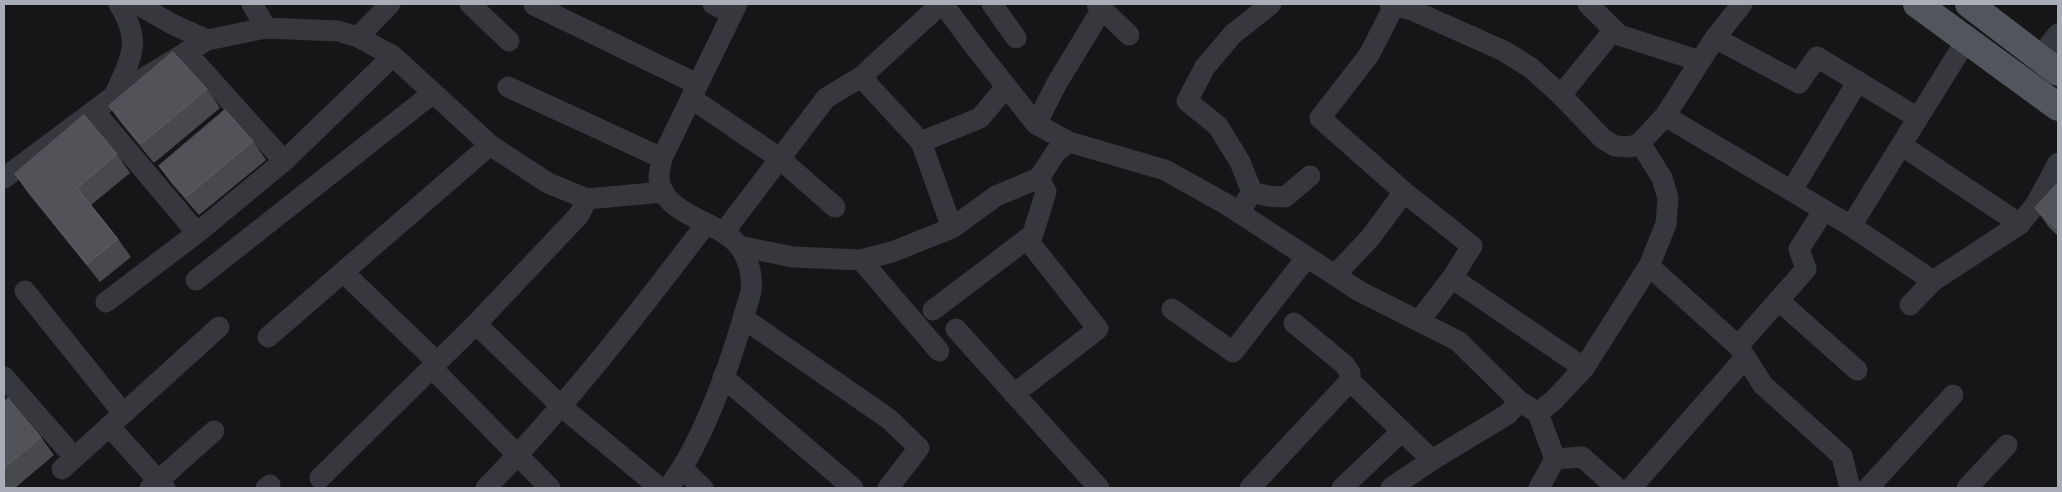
<!DOCTYPE html>
<html>
<head>
<meta charset="utf-8">
<style>
	body { margin:0 }
	#map { position:relative; width:2062px; height:492px; overflow:hidden; background:#161618; font-family:Mulish,sans-serif }
	canvas { display:block }
	.frame { position:absolute; inset:0; border:5px solid #a8adb8; pointer-events:none }
</style>
</head>
<body>
<div id="map">
<canvas width="2062" height="492"></canvas>
<div class="frame"></div>
</div>
<script>
const c = document.querySelector('canvas').getContext('2d');
c.lineJoin = 'round';
function strokePath(path, color, width, dash) { c.strokeStyle = color; c.lineWidth = width; c.lineCap = dash ? 'butt' : 'round'; c.setLineDash(dash || []); c.stroke(path); }
function fillPath(path, color) { c.fillStyle = color; c.fill(path, 'evenodd'); }
strokePath(new Path2D(`
	M 137,4 L 172,24 L 207,40
	M 252,4 L 266,28
	M 470,4 L 509,41
	M 713,4 L 732,14
	M 943,4 L 975,47 L 1036,124 L 1069,142
	M 992,4 L 1016,38
	M 1097,4 L 1129,35
	M 1390,4 L 1412,10 L 1504,51 L 1531,68 L 1561,95 L 1603,139 L 1615,146 L 1630,147 L 1640,143 L 1665,116 L 1715,38 L 1742,4
	M 1588,4 L 1619,35 L 1700,61
	M 534,5 L 697,84
	M 1394,6 L 1369,55 L 1320,118 L 1404,192 L 1472,246 L 1452,278 L 1419,321
	M 358,37 L 390,4
	M 1715,38 L 1799,83 L 1817,57 L 1918,118
	M 186,52 L 284,161
	M 2039,58 L 2058,34
	M 861,77 L 921,142 L 952,228
	M 508,87 L 662,158
	M 1561,95 L 1613,31
	M 114,96 C 131,57 143,43 119,4
	M 691,98 L 779,158 L 835,207
	M 95,112 L 197,233
	M 1665,116 L 1851,226 L 1933,281
	M 1036,124 L 1057,83 L 1102,9
	M 921,142 L 980,118 L 1006,87
	M 1901,145 L 2020,224
	M 4,178 L 114,96 L 207,40 L 266,28 L 338,31 L 358,37 L 393,56 L 490,145 L 548,183 L 587,199 L 663,192
	M 1792,190 L 1858,81
	M 1252,192 L 1268,196 L 1285,197 L 1310,176
	M 1239,213 L 1252,192 L 1240,162 L 1218,126 L 1187,101 L 1205,67 L 1233,34 L 1271,4
	M 1851,226 L 1967,39
	M 724,232 L 826,98 L 861,77 L 941,4
	M 739,246 L 793,257 L 861,260 L 892,252 L 952,228 L 996,196 L 1039,178 L 1056,152 L 1069,142 L 1165,170 L 1226,204 L 1359,291 L 1458,341 L 1519,401 L 1538,413 L 1555,459 L 1539,488
	M 861,260 L 939,351
	M 1649,266 L 1738,346 L 1763,385 L 1842,456 L 1850,488
	M 343,272 L 437,362
	M 1335,275 L 1370,238 L 1404,192
	M 1452,278 L 1584,368
	M 196,280 L 433,93
	M 25,291 L 123,413
	M 1778,300 L 1857,370
	M 106,302 L 197,233 L 284,161 L 393,56
	M 1910,305 L 1933,281 L 2020,224 L 2036,204 L 2058,163
	M 1172,309 L 1233,352 L 1307,257
	M 933,310 L 1032,235
	M 743,318 L 889,419 L 919,448 L 888,488
	M 1294,323 L 1345,365 L 1350,373 L 1350,381 L 1432,460
	M 476,324 L 562,407 L 660,488
	M 956,329 L 1099,488
	M 268,337 L 490,145
	M 1738,346 L 1806,269 L 1799,249 L 1824,210
	M 432,368 L 550,488
	M 4,377 L 66,448
	M 723,377 L 853,488
	M 1014,394 L 1098,329 L 1030,243 L 1046,192 L 1039,178
	M 1538,413 L 1554,400 L 1584,368 L 1649,266 L 1666,224 L 1668,198 L 1662,178 L 1640,143
	M 109,426 L 165,488
	M 1555,459 L 1582,457 L 1617,488
	M 62,469 L 219,327
	M 683,469 L 703,488
	M 320,478 L 476,324 L 579,215 L 587,199
	M 150,488 L 214,431
	M 266,488 L 270,485
	M 486,488 C 567,405 636,316 706,224
	M 668,488 C 701,446 728,370 743,319 C 745,309 750,299 751,290 C 753,275 748,258 739,246 C 719,220 661,216 659,177 C 659,171 661,164 662,158 L 737,4
	M 1250,488 L 1350,381
	M 1342,488 L 1402,431
	M 1391,488 L 1432,460 L 1508,414 L 1519,401
	M 1631,488 L 1745,358
	M 1868,488 L 1953,395
	M 1967,488 L 2007,445`), '#37383d', 21);
strokePath(new Path2D(`
	M 1917,4 L 2058,107
	M 1969,4 L 2058,72`), '#53555c', 28);
fillPath(new Path2D(`
	M 207,89 L 220,108 L 154,163 L 122,124 L 109,106 Z
	M 253,141 L 266,160 L 199,215 L 172,184 L 159,166 Z
	M 117,154 L 130,173 L 91,205 L 118,239 L 131,257 L 100,282 L 28,193 L 15,174 Z
	M 2058,183 L 2058,236 L 2048,226 L 2035,208 Z
	M 4,402 L 41,437 L 54,455 L 15,488 L 4,488 Z`), '#47494d');
const building = new Path2D(`
	M 173,52 L 207,89 L 141,144 L 109,106 Z
	M 225,110 L 253,141 L 186,197 L 159,166 Z
	M 84,115 L 117,154 L 77,188 L 118,239 L 87,264 L 15,174 Z
	M 2058,183 L 2058,230 L 2035,208 Z
	M 8,398 L 41,437 L 4,468 L 4,402 Z`);
fillPath(building, '#525359');
strokePath(building, '#5f6168', 1);
</script>
</body>
</html>
